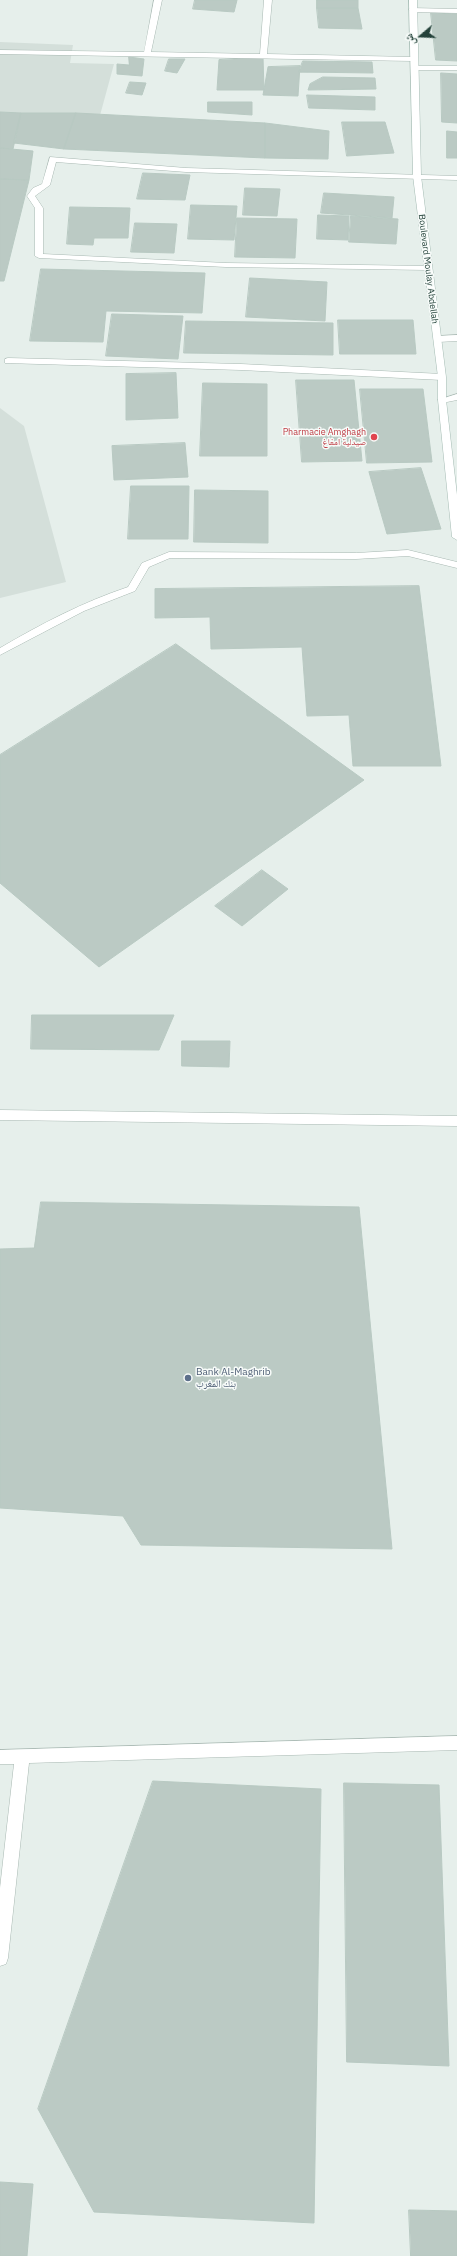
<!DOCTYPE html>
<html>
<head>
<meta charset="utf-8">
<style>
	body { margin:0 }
	#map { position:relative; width:457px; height:2256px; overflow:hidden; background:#e6efeb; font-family:"IBM Plex Sans","Noto Naskh Arabic",sans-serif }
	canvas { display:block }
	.north { position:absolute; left:401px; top:16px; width:40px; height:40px; -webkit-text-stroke:3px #f7fbf9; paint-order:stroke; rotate:251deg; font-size:11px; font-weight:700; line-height:16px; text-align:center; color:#24423a }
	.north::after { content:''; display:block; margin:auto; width:14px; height:18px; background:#24423a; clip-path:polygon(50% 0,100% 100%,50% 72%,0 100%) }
</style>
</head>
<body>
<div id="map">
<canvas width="457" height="2256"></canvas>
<div class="north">ش</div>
</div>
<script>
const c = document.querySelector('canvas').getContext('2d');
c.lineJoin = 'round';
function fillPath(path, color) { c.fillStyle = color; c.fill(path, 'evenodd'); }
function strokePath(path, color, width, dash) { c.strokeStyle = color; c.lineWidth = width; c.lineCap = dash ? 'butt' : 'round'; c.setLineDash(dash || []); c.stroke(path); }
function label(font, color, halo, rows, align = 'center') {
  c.font = font + ' "IBM Plex Sans","Noto Naskh Arabic",sans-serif'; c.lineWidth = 3; c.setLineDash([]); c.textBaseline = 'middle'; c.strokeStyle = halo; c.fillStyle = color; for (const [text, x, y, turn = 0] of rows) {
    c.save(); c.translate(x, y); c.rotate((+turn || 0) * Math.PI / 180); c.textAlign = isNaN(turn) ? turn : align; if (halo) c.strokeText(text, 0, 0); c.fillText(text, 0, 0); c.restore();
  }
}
fillPath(new Path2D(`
	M 0,42 L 73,45 L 70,63 L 114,64 L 96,130 L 0,131 Z
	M 0,408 L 24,426 L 66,582 L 0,598 Z`), '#d4dfda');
const building = new Path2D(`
	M 195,0 L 237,0 L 234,12 L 193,9 Z
	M 317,0 L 358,0 L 358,8 L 317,8 Z
	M 317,8 L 358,8 L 362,29 L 319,28 Z
	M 431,13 L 457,14 L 457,61 L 436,60 Z
	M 129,57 L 144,59 L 142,76 L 117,74 L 117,64 L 129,65 Z
	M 263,57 L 264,90 L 217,90 L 219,60 Z
	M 169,59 L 185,59 L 177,73 L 165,71 Z
	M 303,61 L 372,62 L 373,73 L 299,72 Z
	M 300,66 L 298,96 L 263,95 L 268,67 Z
	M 441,73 L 457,74 L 457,123 L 442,122 Z
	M 323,77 L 375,78 L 376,89 L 308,90 L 310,84 Z
	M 130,82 L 146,83 L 142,95 L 126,93 Z
	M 307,95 L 375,97 L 375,110 L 309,108 Z
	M 208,102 L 252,102 L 252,115 L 208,112 Z
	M 0,112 L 21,113 L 13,149 L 0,148 Z
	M 21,113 L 76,113 L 64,149 L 14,143 Z
	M 76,113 L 265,123 L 265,158 L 64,149 Z
	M 342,122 L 385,122 L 394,153 L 347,156 Z
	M 265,123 L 329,131 L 328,159 L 265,158 Z
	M 447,131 L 457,132 L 457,158 L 447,158 Z
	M 0,148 L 33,151 L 29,180 L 0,179 Z
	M 143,173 L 190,175 L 185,200 L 137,199 Z
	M 0,179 L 29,180 L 4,281 L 0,281 Z
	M 245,188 L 280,189 L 277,216 L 243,215 Z
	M 324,193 L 394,197 L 392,218 L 321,213 Z
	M 191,205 L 237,206 L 234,240 L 188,239 Z
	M 70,207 L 130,208 L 128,238 L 94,238 L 93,245 L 67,244 Z
	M 318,215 L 349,216 L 348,240 L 317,239 Z
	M 351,216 L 398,219 L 396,244 L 349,242 Z
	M 237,218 L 297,219 L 295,258 L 235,257 Z
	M 135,223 L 177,224 L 174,253 L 131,252 Z
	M 41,269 L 205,273 L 202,313 L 106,311 L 103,342 L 30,341 Z
	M 250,278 L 327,282 L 325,321 L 246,317 Z
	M 112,314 L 183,316 L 178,359 L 106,356 Z
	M 338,320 L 413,320 L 416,354 L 340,354 Z
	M 186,321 L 333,323 L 333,355 L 184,353 Z
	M 176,373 L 178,418 L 126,420 L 126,374 Z
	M 296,380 L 354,380 L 362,461 L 302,462 Z
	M 203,383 L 267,384 L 267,456 L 200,456 Z
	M 360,389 L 423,389 L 432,462 L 367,463 Z
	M 185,443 L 188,477 L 114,480 L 112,446 Z
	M 421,468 L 441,529 L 387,534 L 369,472 Z
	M 131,486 L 189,486 L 188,539 L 128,539 Z
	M 195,490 L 268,491 L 268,543 L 194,542 Z
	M 419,586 L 441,766 L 353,766 L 349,715 L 307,716 L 302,647 L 211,649 L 210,617 L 155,618 L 155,589 Z
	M 176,644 L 364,780 L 99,967 L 0,883 L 0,755 Z
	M 262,870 L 288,889 L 242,926 L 215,906 Z
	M 32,1015 L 174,1015 L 159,1050 L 31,1049 Z
	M 182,1041 L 230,1041 L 229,1067 L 182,1066 Z
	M 41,1202 L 359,1207 L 392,1549 L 141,1545 L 123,1516 L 0,1508 L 0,1249 L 34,1248 Z
	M 153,1781 L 321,1789 L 314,2223 L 94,2212 L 38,2109 Z
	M 344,1783 L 439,1785 L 449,2066 L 347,2062 Z
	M 0,2182 L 33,2184 L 27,2256 L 0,2256 Z
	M 409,2210 L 457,2211 L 457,2256 L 411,2256 Z`);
fillPath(building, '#bbcac4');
strokePath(building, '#b8c9c2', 1);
const street = new Path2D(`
	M 154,0 L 162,0 L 151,52 L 260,54 L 264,0 L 272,0 L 267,54 L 413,57 L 417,59 L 413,61 L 0,54 L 0,50 L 144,52 Z
	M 410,8 L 457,9 L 457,13 L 413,12 L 409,10 Z
	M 412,66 L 457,66 L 457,70 L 412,70 Z
	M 50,157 L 186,168 L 457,176 L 457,180 L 186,172 L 56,162 L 50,185 L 35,196 L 43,208 L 43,254 L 226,263 L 428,266 L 432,268 L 428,270 L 226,267 L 39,258 L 35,256 L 35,208 L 27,196 L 33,188 L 42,184 Z
	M 457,335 L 457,341 L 438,342 L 434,339 L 438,336 Z
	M 8,358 L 241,364 L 442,374 L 446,377 L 442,380 L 241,370 L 5,363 L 5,359 Z
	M 457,394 L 457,400 L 442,403 L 438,400 Z
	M 408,550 L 457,562 L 457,568 L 408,556 L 356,559 L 170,558 L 149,567 L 135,591 L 84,611 L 0,655 L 0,648 C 41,624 83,602 128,587 L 142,563 L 169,552 L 356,553 Z
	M 0,1110 L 457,1116 L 457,1126 L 0,1120 Z
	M 457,1736 L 457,1750 L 29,1763 L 8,1958 L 6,1964 L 0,1966 L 0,1888 L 14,1764 L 0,1764 L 0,1750 Z`);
const secondary = new Path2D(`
	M 409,0 L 417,0 L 421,176 L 446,377 L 446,400 L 457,495 L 457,540 L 452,537 L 438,400 L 438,377 L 413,176 Z`);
strokePath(street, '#a8b8b2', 1);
strokePath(secondary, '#a4bbb3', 1);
fillPath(street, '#fff');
fillPath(secondary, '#fff');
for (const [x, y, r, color] of [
	[374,437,4,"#e0444e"],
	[188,1378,4,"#5c6f8a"]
]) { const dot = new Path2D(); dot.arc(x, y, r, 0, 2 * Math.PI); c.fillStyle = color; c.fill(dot); strokePath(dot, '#f7fbf9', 1.5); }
label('9px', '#24423a', '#f7fbf9', [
	["Boulevard Moulay Abdellah",428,269,83]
]);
label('9px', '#be3a42', '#f7fbf9', [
	["Pharmacie Amghagh",366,432],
	["صيدلية امغاغ",366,442]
], 'right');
label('10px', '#4e5e75', '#f7fbf9', [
	["Bank Al-Maghrib",196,1372],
	["بنك المغرب",196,1384]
], 'left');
</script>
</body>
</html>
